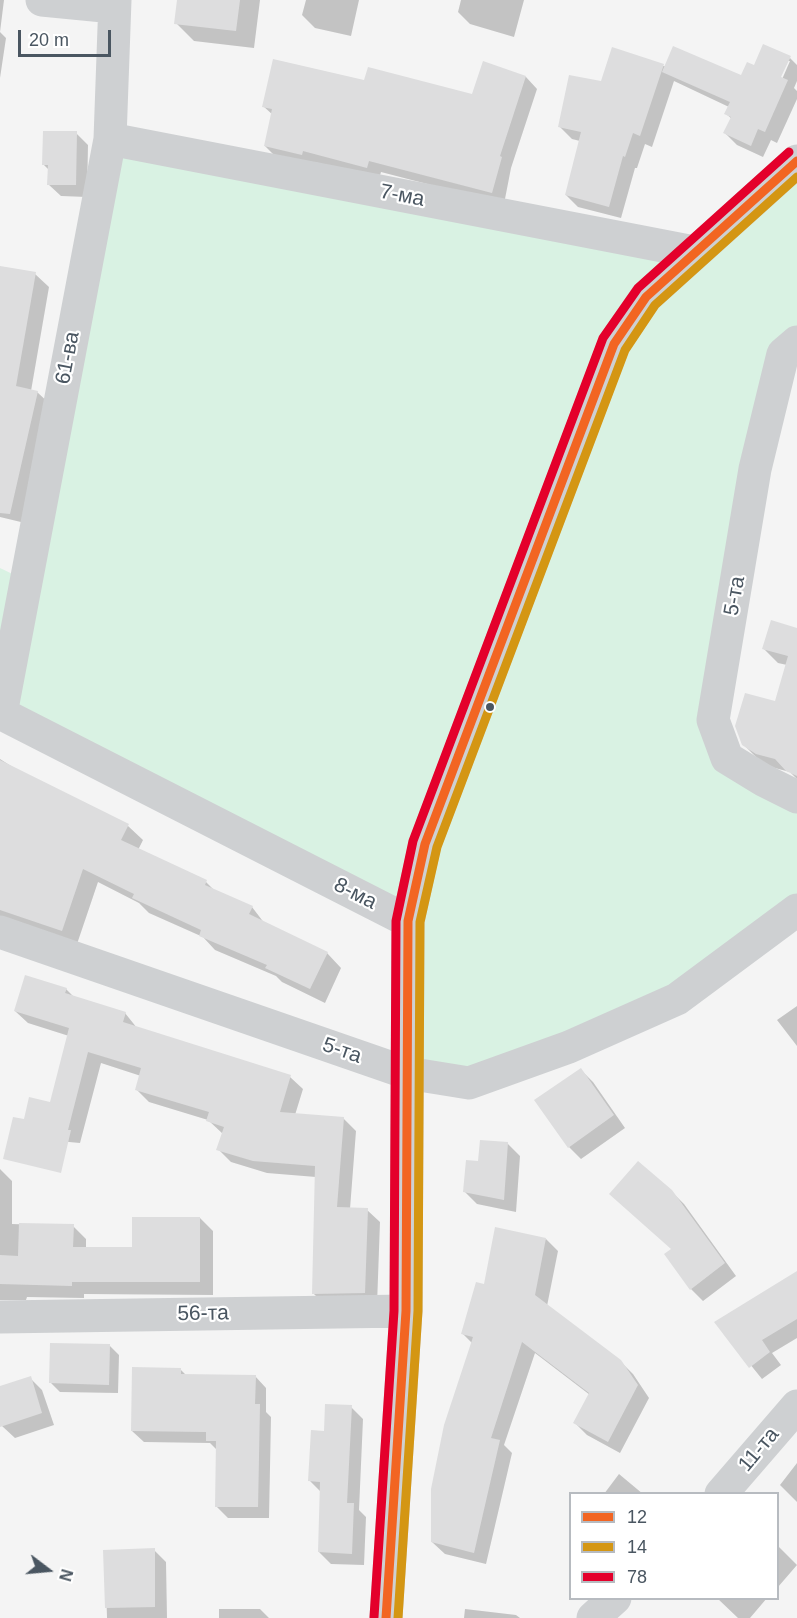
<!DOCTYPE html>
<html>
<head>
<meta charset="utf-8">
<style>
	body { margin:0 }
	#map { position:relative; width:797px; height:1618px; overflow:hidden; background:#f4f4f4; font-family:Arial,sans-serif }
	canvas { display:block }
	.legend { position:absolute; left:569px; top:1492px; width:210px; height:108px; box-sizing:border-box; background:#fff; border:2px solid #b7bbc0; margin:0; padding:8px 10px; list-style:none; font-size:18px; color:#4a5661 }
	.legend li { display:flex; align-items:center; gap:12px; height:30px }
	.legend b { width:30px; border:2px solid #b7bbc0 }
	.north { position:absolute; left:18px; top:1540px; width:60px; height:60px; -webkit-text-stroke:4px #fff; paint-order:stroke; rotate:106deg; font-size:16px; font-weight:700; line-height:24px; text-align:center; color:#4a5661 }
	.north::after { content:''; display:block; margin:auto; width:21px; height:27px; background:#4a5661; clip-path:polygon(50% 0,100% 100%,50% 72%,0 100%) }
	.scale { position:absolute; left:18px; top:30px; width:93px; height:27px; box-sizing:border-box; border:3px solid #4a5661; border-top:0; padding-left:8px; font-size:18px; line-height:21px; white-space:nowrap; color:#4a5661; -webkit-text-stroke:4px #fff; paint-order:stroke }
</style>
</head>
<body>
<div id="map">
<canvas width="797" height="1618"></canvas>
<ul class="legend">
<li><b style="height:8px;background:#f26522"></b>12</li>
<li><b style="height:8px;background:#d49613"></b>14</li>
<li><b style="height:8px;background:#e4002b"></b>78</li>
</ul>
<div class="north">N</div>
<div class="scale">20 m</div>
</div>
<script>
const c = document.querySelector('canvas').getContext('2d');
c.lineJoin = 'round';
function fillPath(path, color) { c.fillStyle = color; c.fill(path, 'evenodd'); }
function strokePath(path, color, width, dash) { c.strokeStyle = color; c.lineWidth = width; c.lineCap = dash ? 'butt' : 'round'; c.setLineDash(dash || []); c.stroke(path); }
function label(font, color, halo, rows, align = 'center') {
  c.font = font + ' Arial,sans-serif'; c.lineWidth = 4.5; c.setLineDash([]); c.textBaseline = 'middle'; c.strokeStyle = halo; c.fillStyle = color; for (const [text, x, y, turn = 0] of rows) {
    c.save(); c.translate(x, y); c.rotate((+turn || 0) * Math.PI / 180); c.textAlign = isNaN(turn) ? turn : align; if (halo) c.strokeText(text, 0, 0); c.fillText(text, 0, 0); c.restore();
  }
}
fillPath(new Path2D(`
	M 110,139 L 694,252 L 797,161 L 797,342 L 713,719 L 727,758 L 797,797 L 797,909 L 677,999 L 469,1083 L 407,1073 L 408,921 L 0,713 L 0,568 L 25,580 Z`), '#d9f2e3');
fillPath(new Path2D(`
	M 0,0 L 4,0 L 0,32 L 6,38 L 0,78 Z
	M 179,0 L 260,0 L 254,48 L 194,41 L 176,23 Z
	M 306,0 L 359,0 L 351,36 L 315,28 L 302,15 Z
	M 461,0 L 524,0 L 514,37 L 470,24 L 458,12 Z
	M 790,58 L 797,65 L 797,81 L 794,88 L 797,91 L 797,99 L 777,143 L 771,140 L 763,157 L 737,145 L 725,133 L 732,119 L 726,114 L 729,107 L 674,81 L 652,147 L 645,144 L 637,168 L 635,168 L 621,218 L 578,207 L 566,195 L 580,141 L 572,139 L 560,127 L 602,83 L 663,66 L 742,77 L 755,67 ZM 787,61 L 790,61 L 780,84 L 777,83 Z
	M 484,63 L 526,77 L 537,89 L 511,168 L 504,204 L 381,172 L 379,179 L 314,162 L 313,166 L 277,158 L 265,146 L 273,115 L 263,106 L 365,82 L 473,96 Z
	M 76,133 L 88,145 L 87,197 L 61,196 L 48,184 L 49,170 L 43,164 Z
	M 0,267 L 35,274 L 49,287 L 31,391 L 37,392 L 51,405 L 25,523 L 0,517 Z
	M 797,630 L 797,779 L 790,772 L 771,767 L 758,759 L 744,745 L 776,703 L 787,665 L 778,663 L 764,649 Z
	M 0,759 L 22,773 L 128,826 L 143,840 L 138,850 L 206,882 L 216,892 L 252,907 L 265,924 L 327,953 L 341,968 L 325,1003 L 282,982 L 276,976 L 215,950 L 203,937 L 149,913 L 139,903 L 98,882 L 77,944 L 0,918 Z
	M 66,989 L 75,998 L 125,1013 L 137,1028 L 290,1077 L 303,1089 L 295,1115 L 343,1118 L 356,1131 L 350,1209 L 367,1210 L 380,1222 L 377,1305 L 326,1306 L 313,1293 L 316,1177 L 267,1173 L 231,1162 L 218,1149 L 223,1134 L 208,1120 L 149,1102 L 136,1089 L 141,1076 L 101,1063 L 80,1143 L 36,1139 L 52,1104 L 69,1036 L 28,1023 L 15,1011 Z
	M 797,1006 L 797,1046 L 777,1020 Z
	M 581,1070 L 593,1082 L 625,1128 L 581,1159 L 569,1147 Z
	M 507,1143 L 520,1156 L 516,1212 L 477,1204 L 465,1192 L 480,1162 Z
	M 0,1169 L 12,1181 L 12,1224 L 73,1226 L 86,1239 L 86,1249 L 133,1249 L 200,1218 L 213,1231 L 213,1295 L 84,1294 L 84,1298 L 27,1297 L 26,1300 L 0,1300 Z
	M 671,1191 L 684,1204 L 736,1276 L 703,1301 L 691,1289 L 672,1250 Z
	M 546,1239 L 558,1251 L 547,1306 L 620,1361 L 633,1374 L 649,1398 L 620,1453 L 587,1435 L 575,1423 L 590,1395 L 535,1353 L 504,1445 L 512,1453 L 486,1564 L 445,1554 L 432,1542 L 473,1344 L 462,1333 L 485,1286 Z
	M 797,1273 L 797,1338 L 772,1353 L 781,1365 L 762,1379 L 716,1322 Z
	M 109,1345 L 119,1355 L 118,1393 L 60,1392 L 51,1383 Z
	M 180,1369 L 187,1376 L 255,1376 L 266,1388 L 266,1412 L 271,1417 L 269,1518 L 228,1518 L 216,1506 L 218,1451 L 210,1443 L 144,1442 L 132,1431 Z
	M 30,1378 L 42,1390 L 54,1425 L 15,1438 L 2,1426 L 0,1418 L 0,1387 Z
	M 351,1407 L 363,1419 L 359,1510 L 366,1517 L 364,1565 L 331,1564 L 319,1552 L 321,1492 L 310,1481 Z
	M 797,1463 L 797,1502 L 780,1485 Z
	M 619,1474 L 643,1494 L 604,1494 Z
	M 778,1546 L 797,1565 L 778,1587 Z
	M 154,1550 L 166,1562 L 167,1618 L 107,1618 L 105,1551 Z
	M 717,1598 L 767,1598 L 750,1618 L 738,1618 Z
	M 219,1609 L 260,1609 L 269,1618 L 219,1618 Z
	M 465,1609 L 516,1615 L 520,1618 L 464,1618 Z`), '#0003');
fillPath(new Path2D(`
	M 177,0 L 240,0 L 236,31 L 174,24 Z
	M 763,44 L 791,56 L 781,77 L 788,80 L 765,132 L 758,129 L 751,146 L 723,133 L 731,117 L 724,114 L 730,102 L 662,72 L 673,46 L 741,75 L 747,62 L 754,65 Z
	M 612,47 L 664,64 L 640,136 L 633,133 L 625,157 L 623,156 L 609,207 L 565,195 L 581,132 L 558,127 L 569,75 L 601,81 Z
	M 273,59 L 364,80 L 368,67 L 472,94 L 483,61 L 526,76 L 500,156 L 502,157 L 492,193 L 369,161 L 367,168 L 303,151 L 302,155 L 264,146 L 272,109 L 262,107 Z
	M 43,131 L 77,131 L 76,185 L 47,185 L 48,165 L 42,165 Z
	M 0,266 L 36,272 L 16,386 L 38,391 L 10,514 L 0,513 Z
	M 771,620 L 797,628 L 797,776 L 786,771 L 775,759 L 756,754 L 742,745 L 735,726 L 745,693 L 775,701 L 788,656 L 762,649 Z
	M 0,760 L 129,824 L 121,840 L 207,880 L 205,885 L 253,906 L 249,914 L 328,952 L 310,989 L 265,968 L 267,965 L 199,936 L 201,930 L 132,898 L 134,894 L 83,869 L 62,931 L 0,910 Z
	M 25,975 L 67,988 L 65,993 L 126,1012 L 123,1022 L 291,1075 L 280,1112 L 344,1117 L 337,1207 L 368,1208 L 365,1293 L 312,1294 L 315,1166 L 253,1161 L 216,1150 L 224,1127 L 206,1121 L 209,1112 L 135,1090 L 141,1068 L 88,1052 L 68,1130 L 71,1130 L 61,1173 L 3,1159 L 13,1117 L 24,1119 L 29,1097 L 50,1102 L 69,1028 L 14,1011 Z
	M 581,1068 L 614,1115 L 568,1148 L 534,1100 Z
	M 480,1140 L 508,1142 L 504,1200 L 463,1192 L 466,1160 L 478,1161 Z
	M 638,1161 L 672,1190 L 725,1263 L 690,1290 L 664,1254 L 671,1249 L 609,1194 Z
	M 132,1217 L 200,1217 L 200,1282 L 72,1282 L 72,1286 L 0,1284 L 0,1255 L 18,1256 L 19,1223 L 74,1224 L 73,1247 L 132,1247 Z
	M 495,1227 L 546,1238 L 535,1295 L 621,1360 L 638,1385 L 608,1442 L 573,1423 L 589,1393 L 522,1342 L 491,1438 L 500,1440 L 474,1553 L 431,1542 L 431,1489 L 444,1425 L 473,1337 L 461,1334 L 476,1282 L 484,1284 Z
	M 797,1271 L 797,1319 L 762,1340 L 770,1352 L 749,1368 L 714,1322 Z
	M 50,1343 L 110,1344 L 109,1385 L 49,1383 Z
	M 132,1367 L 181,1368 L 181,1374 L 256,1375 L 255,1404 L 260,1404 L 258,1507 L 215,1507 L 216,1441 L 206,1441 L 206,1432 L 131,1431 Z
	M 31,1376 L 42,1413 L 0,1427 L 0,1386 Z
	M 325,1404 L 352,1405 L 347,1503 L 354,1503 L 352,1554 L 318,1552 L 320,1482 L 308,1481 L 311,1430 L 324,1431 Z
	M 155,1548 L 155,1607 L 105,1608 L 103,1550 Z`), '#ddddde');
strokePath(new Path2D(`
	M 42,0 L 114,7
	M 110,139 L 694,252
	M 797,342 L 783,354 L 755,469 L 713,720 L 727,758 L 763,780 L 797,797
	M 0,713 L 408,921
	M 1,714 L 110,139 L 115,0
	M 0,932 L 407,1073 L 469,1083 L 569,1047 L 677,999 L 797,910
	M 0,1317 L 406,1311
	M 721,1494 L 797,1406
	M 386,1618 L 406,1311 L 408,921 L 425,844 L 614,344 L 646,297 L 797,161
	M 593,1618 L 615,1598`), '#ced0d2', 33);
strokePath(new Path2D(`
	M 386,1618 L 406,1311 L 408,921 L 425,844 L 614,344 L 646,297 L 797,161`), '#f26522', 9);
strokePath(new Path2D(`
	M 398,1618 L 418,1311 L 420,922 L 437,847 L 625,350 L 655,305 L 797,177`), '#d49613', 9);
strokePath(new Path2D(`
	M 374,1617 L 394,1311 L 396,921 L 413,841 L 603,338 L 638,288 L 789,152`), '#e4002b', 9);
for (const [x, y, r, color] of [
	[490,707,5,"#4a5661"]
]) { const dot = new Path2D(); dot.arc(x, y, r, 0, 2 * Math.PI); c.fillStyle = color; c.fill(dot); strokePath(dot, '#fff', 2); }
label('21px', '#4a5661', '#fff', [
	["7-ма",402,196,11],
	["61-ва",68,358,-79],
	["5-та",735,596,-80],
	["8-ма",355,894,27],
	["5-та",342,1051,19],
	["56-та",203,1314,-1],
	["11-та",759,1450,-50]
]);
</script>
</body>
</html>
